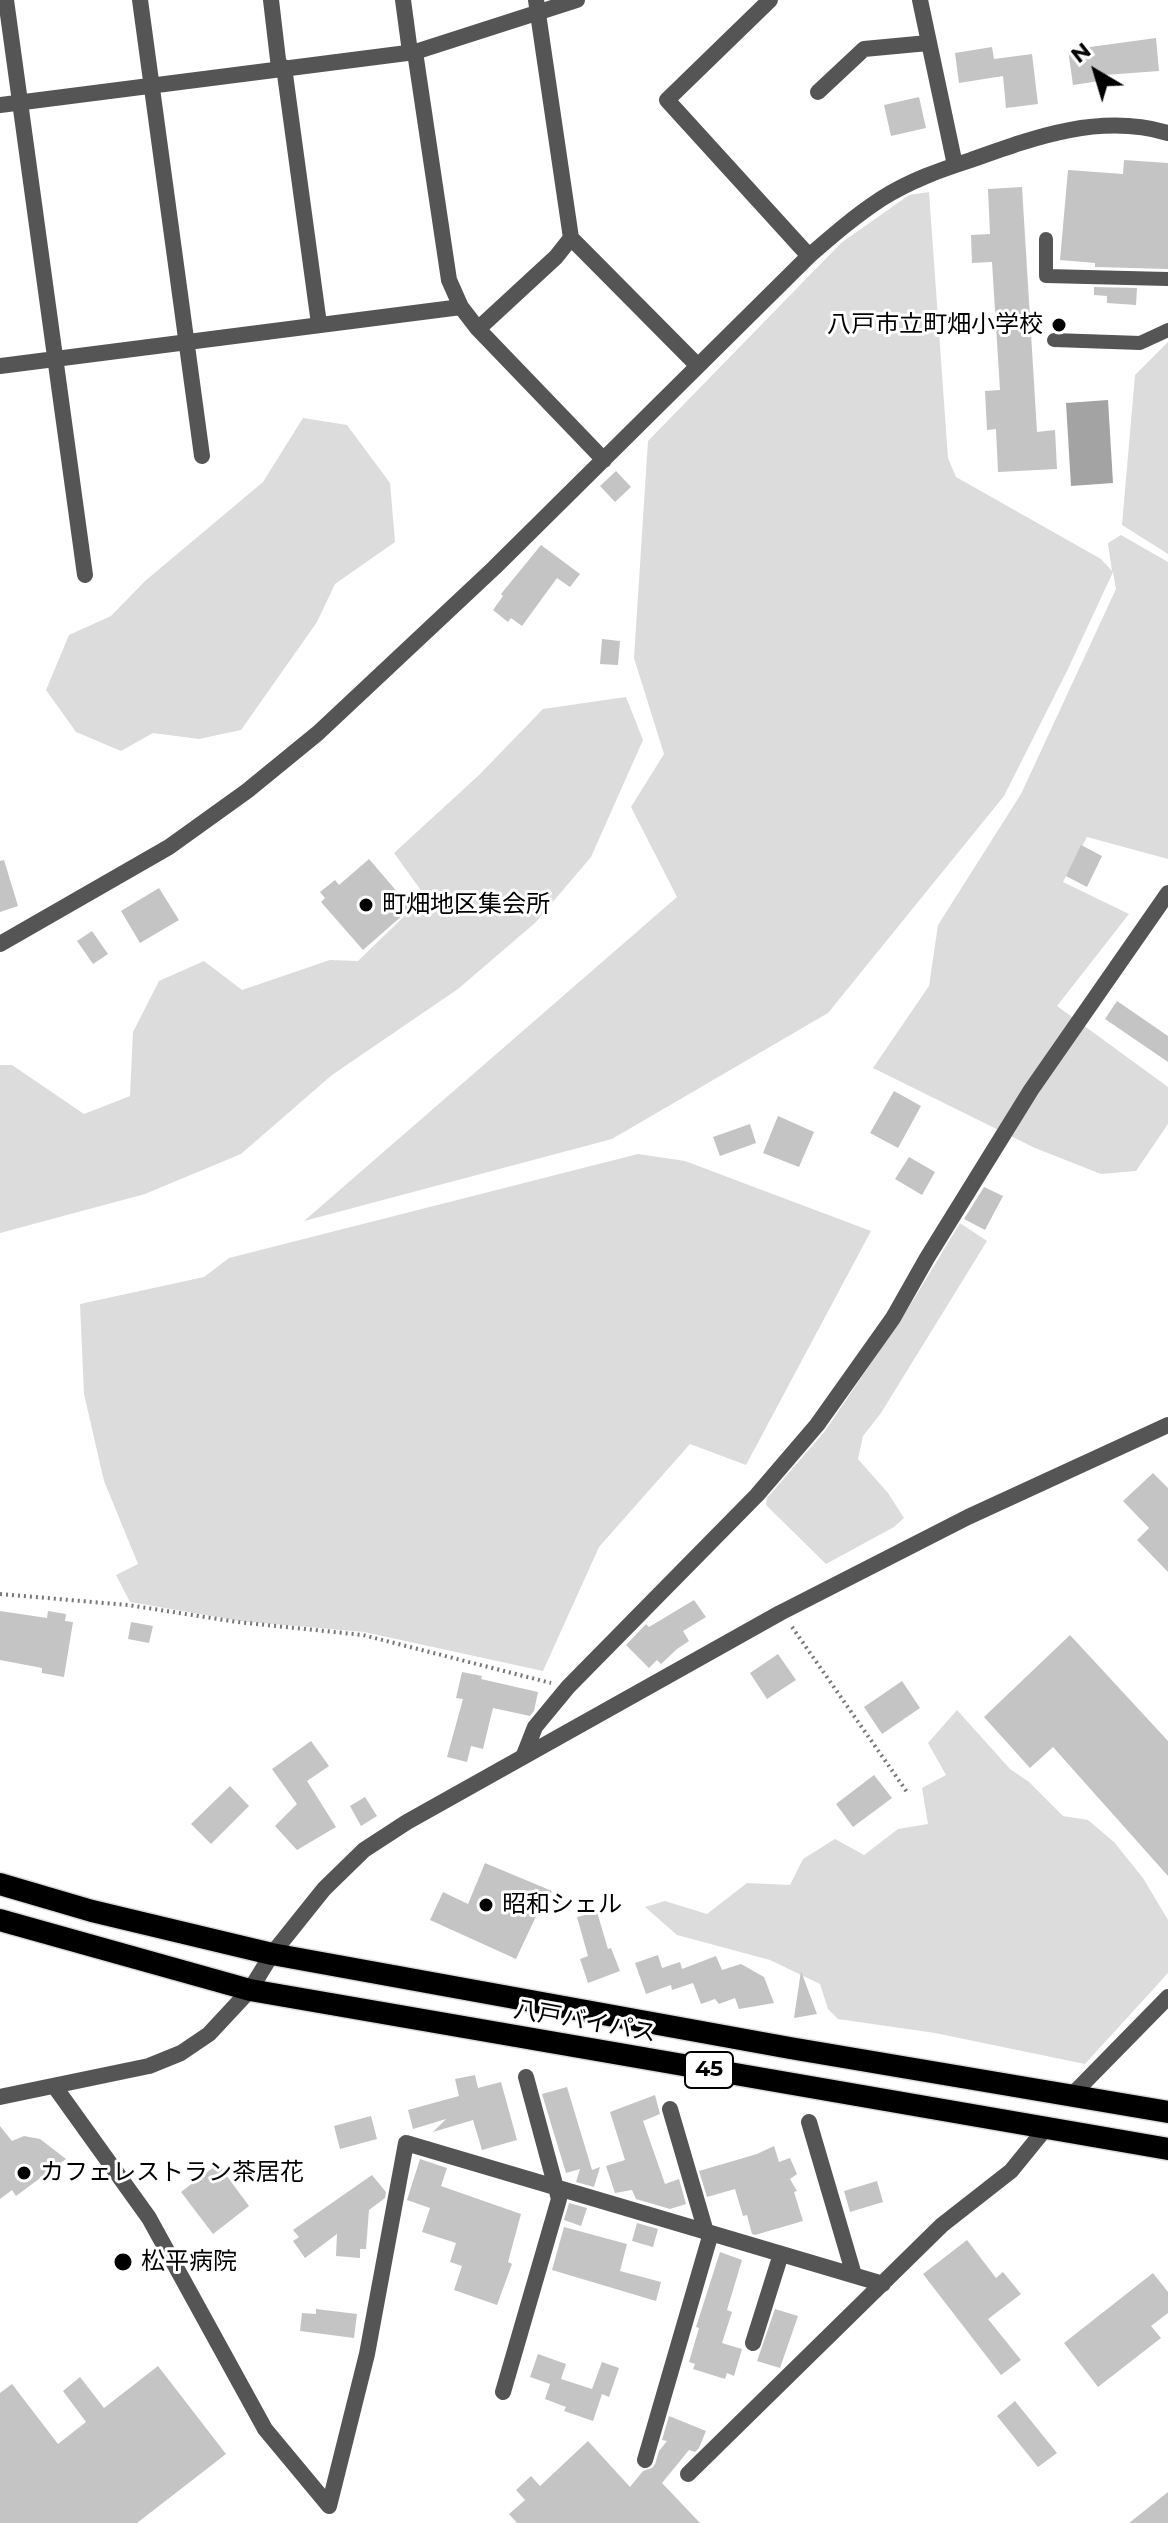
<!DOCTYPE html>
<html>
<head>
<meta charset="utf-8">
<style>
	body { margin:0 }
	#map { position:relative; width:1168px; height:2523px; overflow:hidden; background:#fff; font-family:Montserrat,sans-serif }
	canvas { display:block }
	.north { position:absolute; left:1056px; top:32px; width:80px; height:80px; -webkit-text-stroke:6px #fff; paint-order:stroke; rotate:322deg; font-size:22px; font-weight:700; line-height:32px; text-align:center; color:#000 }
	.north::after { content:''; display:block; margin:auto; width:28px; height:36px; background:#000; clip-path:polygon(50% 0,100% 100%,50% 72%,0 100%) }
</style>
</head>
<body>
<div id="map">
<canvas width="1168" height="2523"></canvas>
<div class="north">N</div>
</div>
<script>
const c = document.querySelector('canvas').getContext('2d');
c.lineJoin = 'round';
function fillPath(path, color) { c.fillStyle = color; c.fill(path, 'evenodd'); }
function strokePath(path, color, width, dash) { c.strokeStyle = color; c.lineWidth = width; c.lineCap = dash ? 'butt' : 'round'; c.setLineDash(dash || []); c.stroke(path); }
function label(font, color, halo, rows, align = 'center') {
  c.font = font + ' Montserrat,"Noto Sans JP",sans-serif'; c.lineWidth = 6; c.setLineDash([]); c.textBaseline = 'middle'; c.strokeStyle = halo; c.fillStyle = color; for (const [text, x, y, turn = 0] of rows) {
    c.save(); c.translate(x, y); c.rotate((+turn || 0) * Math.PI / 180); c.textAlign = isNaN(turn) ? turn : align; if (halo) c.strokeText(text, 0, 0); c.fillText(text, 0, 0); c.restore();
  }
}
fillPath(new Path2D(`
	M 929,192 L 948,458 L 956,477 L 1101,559 L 1112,571 L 1108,543 L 1121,535 L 1168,562 L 1168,859 L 1087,837 L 1063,882 L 1129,914 L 1057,1006 L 1168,1087 L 1168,1124 L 1136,1171 L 1101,1174 L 1035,1148 L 873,1068 L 929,986 L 938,925 L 1021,794 L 1116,589 L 1113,572 L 1067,671 L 1004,796 L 828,1013 L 612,1139 L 304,1221 L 677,897 L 631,807 L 664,754 L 634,658 L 648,441 L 841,243 L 909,195 Z
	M 1168,342 L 1168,554 L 1122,525 L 1135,375 Z
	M 303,418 L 347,425 L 390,483 L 395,542 L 335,584 L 317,622 L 241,730 L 199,739 L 153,733 L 121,751 L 76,732 L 46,690 L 69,635 L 111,616 L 145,581 L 263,482 Z
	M 626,697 L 643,740 L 591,857 L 535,923 L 458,989 L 332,1075 L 241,1154 L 145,1194 L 0,1233 L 0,1065 L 12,1065 L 84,1114 L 130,1096 L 133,1032 L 159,981 L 204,961 L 242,990 L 330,960 L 358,961 L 425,896 L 394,853 L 479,775 L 543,709 Z
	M 638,1154 L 685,1161 L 871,1231 L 746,1465 L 690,1444 L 599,1547 L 543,1671 L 364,1632 L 240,1621 L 130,1602 L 116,1575 L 138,1564 L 104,1481 L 84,1394 L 80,1304 L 204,1277 L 229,1258 Z
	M 960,1223 L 987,1241 L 881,1413 L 863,1436 L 858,1459 L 888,1493 L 904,1518 L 894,1527 L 826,1564 L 766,1505 L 767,1498 L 825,1431 L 909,1307 Z
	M 957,1710 L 1010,1769 L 1029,1782 L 1063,1816 L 1088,1820 L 1114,1842 L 1143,1878 L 1168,1920 L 1168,1973 L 1085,2064 L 935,2033 L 838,2019 L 828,2009 L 820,1984 L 770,1960 L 677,1935 L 645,1907 L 665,1901 L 707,1914 L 747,1883 L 790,1885 L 803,1859 L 835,1839 L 864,1855 L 898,1829 L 928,1824 L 922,1788 L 946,1775 L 928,1743 Z`), '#dcdcdc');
fillPath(new Path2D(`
	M 1108,400 L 1113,483 L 1071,486 L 1066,403 Z`), '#a3a3a3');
fillPath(new Path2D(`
	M 1156,38 L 1159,71 L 1105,75 L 1106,80 L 1073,85 L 1068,50 Z
	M 992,47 L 994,59 L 1032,54 L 1038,104 L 1006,108 L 1003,76 L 959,83 L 955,53 Z
	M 919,97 L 926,128 L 891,136 L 884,105 Z
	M 1124,160 L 1168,163 L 1168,269 L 1095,267 L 1095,263 L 1060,260 L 1068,170 L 1123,174 Z
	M 1022,187 L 1037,432 L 1055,430 L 1057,469 L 998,472 L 996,429 L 987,430 L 985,391 L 1000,390 L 992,262 L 972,263 L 971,235 L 990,234 L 988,189 Z
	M 1094,287 L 1137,288 L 1136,305 L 1107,303 L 1107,296 L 1094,295 Z
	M 616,471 L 631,487 L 615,502 L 600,486 Z
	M 541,545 L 580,574 L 570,587 L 557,578 L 522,626 L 511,618 L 508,622 L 493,610 L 503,596 L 501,594 Z
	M 602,639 L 620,641 L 618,665 L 600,664 Z
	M 1081,845 L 1102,856 L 1087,887 L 1066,876 Z
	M 369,859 L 411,908 L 363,950 L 321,902 L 325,898 L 320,892 L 335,880 L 339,885 Z
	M 4,860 L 18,906 L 0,912 L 0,861 Z
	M 159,888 L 179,920 L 140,943 L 121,911 Z
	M 92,931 L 108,954 L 93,964 L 77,941 Z
	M 1117,1001 L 1168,1036 L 1168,1062 L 1105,1019 Z
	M 894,1091 L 921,1106 L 898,1148 L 870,1133 Z
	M 778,1116 L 814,1132 L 799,1167 L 763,1153 Z
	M 750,1124 L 756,1143 L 720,1156 L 713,1137 Z
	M 909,1157 L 935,1172 L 922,1195 L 895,1179 Z
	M 984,1187 L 1003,1196 L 985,1230 L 964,1219 Z
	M 1153,1473 L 1168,1488 L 1168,1572 L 1137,1540 L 1149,1528 L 1123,1501 Z
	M 694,1600 L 706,1617 L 683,1631 L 689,1641 L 677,1649 L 661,1664 L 657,1660 L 649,1668 L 626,1645 L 646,1624 L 649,1627 Z
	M 0,1611 L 47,1618 L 48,1611 L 66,1614 L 65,1621 L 73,1622 L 64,1677 L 42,1673 L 42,1668 L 0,1660 Z
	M 131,1622 L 153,1626 L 149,1643 L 128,1639 Z
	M 1070,1635 L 1168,1741 L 1168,1876 L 1053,1747 L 1030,1768 L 984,1717 Z
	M 778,1654 L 796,1680 L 767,1699 L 750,1673 Z
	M 462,1672 L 482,1676 L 481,1679 L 538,1692 L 534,1711 L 530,1716 L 493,1708 L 483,1749 L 471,1746 L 467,1762 L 447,1757 L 463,1699 L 456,1698 Z
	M 902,1681 L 920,1708 L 882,1734 L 864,1707 Z
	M 311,1741 L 329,1766 L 307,1781 L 336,1827 L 297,1850 L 275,1826 L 297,1804 L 272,1769 Z
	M 874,1775 L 892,1798 L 853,1827 L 836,1804 Z
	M 230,1786 L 249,1806 L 211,1844 L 191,1824 Z
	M 365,1797 L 377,1816 L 361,1826 L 350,1806 Z
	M 485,1863 L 552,1891 L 542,1914 L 538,1912 L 516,1959 L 430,1920 L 443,1892 L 468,1904 Z
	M 597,1912 L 608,1949 L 611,1948 L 620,1971 L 588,1983 L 580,1959 L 588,1956 L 577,1917 Z
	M 658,1955 L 662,1968 L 680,1962 L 682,1969 L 716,1956 L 722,1970 L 741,1964 L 764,1977 L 774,2003 L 739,2009 L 735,1998 L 719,2004 L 715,1999 L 701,2004 L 693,1983 L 672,1990 L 671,1985 L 646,1994 L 635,1963 Z
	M 801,1971 L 817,2014 L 794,2018 Z
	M 475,2075 L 478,2088 L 501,2082 L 517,2140 L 482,2150 L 473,2120 L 433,2132 L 446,2119 L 413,2129 L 408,2110 L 459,2096 L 455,2079 Z
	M 567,2087 L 592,2170 L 600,2167 L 594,2187 L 576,2182 L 580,2169 L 566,2173 L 542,2094 Z
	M 655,2095 L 660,2114 L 643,2121 L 665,2184 L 679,2179 L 686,2204 L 670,2209 L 636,2199 L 632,2190 L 615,2193 L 606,2166 L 625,2160 L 610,2112 Z
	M 371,2116 L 377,2139 L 340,2149 L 334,2126 Z
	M 0,2126 L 12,2141 L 24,2136 L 40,2139 L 66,2159 L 16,2196 L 12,2190 L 0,2199 Z
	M 774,2146 L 779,2162 L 790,2158 L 797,2174 L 790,2179 L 797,2191 L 794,2192 L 803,2221 L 755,2235 L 752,2234 L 747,2215 L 743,2216 L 735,2189 L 707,2197 L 699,2171 L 757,2154 Z
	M 420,2159 L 447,2168 L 441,2186 L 521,2214 L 508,2262 L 512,2264 L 497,2305 L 454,2290 L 462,2266 L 450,2262 L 456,2243 L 422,2232 L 430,2208 L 407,2200 Z
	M 218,2164 L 249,2206 L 213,2234 L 181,2192 Z
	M 372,2175 L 386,2192 L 385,2198 L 369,2210 L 366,2249 L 360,2249 L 360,2258 L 336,2256 L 337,2234 L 305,2258 L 293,2241 L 299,2237 L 293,2230 Z
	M 877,2181 L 883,2202 L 850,2212 L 844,2191 Z
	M 569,2203 L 587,2208 L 581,2226 L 564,2220 Z
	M 637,2223 L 658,2229 L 653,2247 L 632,2241 Z
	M 564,2227 L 627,2244 L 620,2271 L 661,2282 L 656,2301 L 552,2270 Z
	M 967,2240 L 996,2278 L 1003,2272 L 1021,2294 L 988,2319 L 1021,2360 L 1001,2375 L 923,2274 Z
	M 720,2252 L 742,2260 L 727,2310 L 732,2312 L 722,2343 L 742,2349 L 734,2376 L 727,2373 L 725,2379 L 693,2369 L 695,2364 L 689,2362 L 699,2328 L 696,2327 Z
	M 1153,2273 L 1168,2292 L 1168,2313 L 1151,2326 L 1161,2338 L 1098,2387 L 1064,2343 Z
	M 316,2309 L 357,2314 L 354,2338 L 300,2331 L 302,2313 L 316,2314 Z
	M 775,2309 L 798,2316 L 780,2368 L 757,2361 Z
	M 538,2354 L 566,2364 L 561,2379 L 592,2389 L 602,2362 L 619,2368 L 609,2397 L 602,2394 L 593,2421 L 564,2411 L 566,2407 L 545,2399 L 550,2384 L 530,2377 Z
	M 158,2366 L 226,2454 L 137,2523 L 0,2523 L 0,2393 L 12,2384 L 58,2444 L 86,2422 L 63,2391 L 80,2377 L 104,2408 Z
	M 1015,2401 L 1057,2453 L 1038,2467 L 997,2416 Z
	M 669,2416 L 706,2431 L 699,2448 L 695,2452 L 689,2450 L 662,2483 L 700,2523 L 517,2523 L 509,2514 L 525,2500 L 516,2490 L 531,2476 L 540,2486 L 588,2441 L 630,2487 L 643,2471 L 652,2468 L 655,2464 L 659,2451 L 667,2441 L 662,2440 Z
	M 1168,2492 L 1168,2523 L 1129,2523 Z`), '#c4c4c4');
const trunk = new Path2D(`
	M 0,1884 L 92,1911 L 272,1954 L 790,2048 L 1168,2112
	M 0,1920 L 250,1990 L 1168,2149`);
strokePath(trunk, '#dbdbdb', 25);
strokePath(new Path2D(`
	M 0,1594 L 128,1605 L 237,1622 L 363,1635 L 551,1683
	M 792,1627 L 907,1792`), '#777', 4, [2, 4]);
strokePath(new Path2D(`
	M 1046,239 L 1046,276 L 1168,279
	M 1054,340 L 1140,343 L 1168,330`), '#555', 14);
strokePath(new Path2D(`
	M 6,0 L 85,575
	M 140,0 L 202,456
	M 271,0 L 279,68
	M 403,0 L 410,52
	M 770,0 L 667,100 L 809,256
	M 920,0 L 955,165
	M 415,52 L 449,280 L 461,307 L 478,329 L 604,460
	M 284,67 L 319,324
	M 818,92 L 864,49 L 928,43
	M 0,105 L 415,52 L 577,0
	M 571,238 L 698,366
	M 478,329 L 556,257 L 571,238 L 536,0
	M 0,366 L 461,307
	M 0,944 L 169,847 L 247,791 L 318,733 L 494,568 L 809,256 C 832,236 855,216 881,199 C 909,181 940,170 971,160 C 1035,137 1100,113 1168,133
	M 524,1755 L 535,1727 L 568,1687 L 757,1495 L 817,1425 L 893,1318 L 927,1258 L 1031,1090 L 1168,893
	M 55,2087 L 149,2218 L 265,2429 L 329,2506
	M 1072,2095 L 1168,1997
	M 670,2109 L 706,2232
	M 809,2122 L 854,2275
	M 753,2343 L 781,2254
	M 503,2392 L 559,2199 L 526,2077
	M 645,2460 L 711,2233
	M 688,2474 L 942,2225 L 1011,2171 L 1046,2128
	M 329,2506 L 367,2354 L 406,2143 L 883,2284`), '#555', 16);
strokePath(new Path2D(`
	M 0,2097 L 149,2066 L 181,2053 L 209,2034 L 250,1990 L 272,1954 L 324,1889 L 364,1850 L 407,1822 L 780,1613 L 968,1517 L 1168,1425`), '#555', 16);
strokePath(trunk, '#000', 22);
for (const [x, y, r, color] of [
	[1059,325,8,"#000"],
	[366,905,8,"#000"],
	[486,1905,8,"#000"],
	[24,2173,8,"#000"],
	[123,2262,10,"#000"]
]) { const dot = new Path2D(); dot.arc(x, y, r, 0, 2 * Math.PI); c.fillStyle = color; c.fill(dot); strokePath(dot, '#fff', 3); }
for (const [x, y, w] of [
	[709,2070,48]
]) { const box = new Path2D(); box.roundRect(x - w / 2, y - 18, w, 36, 6); c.fillStyle = '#fff'; c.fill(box); strokePath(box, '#000', 2); }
label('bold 22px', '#000', null, [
	["45",709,2070]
]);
label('24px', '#000', '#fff', [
	["八戸市立町畑小学校",1043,325,"right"],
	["町畑地区集会所",382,905],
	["昭和シェル",502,1905],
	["カフェレストラン茶居花",40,2173],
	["松平病院",141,2262]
], 'left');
label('24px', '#000', '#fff', [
	["八戸バイパス",585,2022,10]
]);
</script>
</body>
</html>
